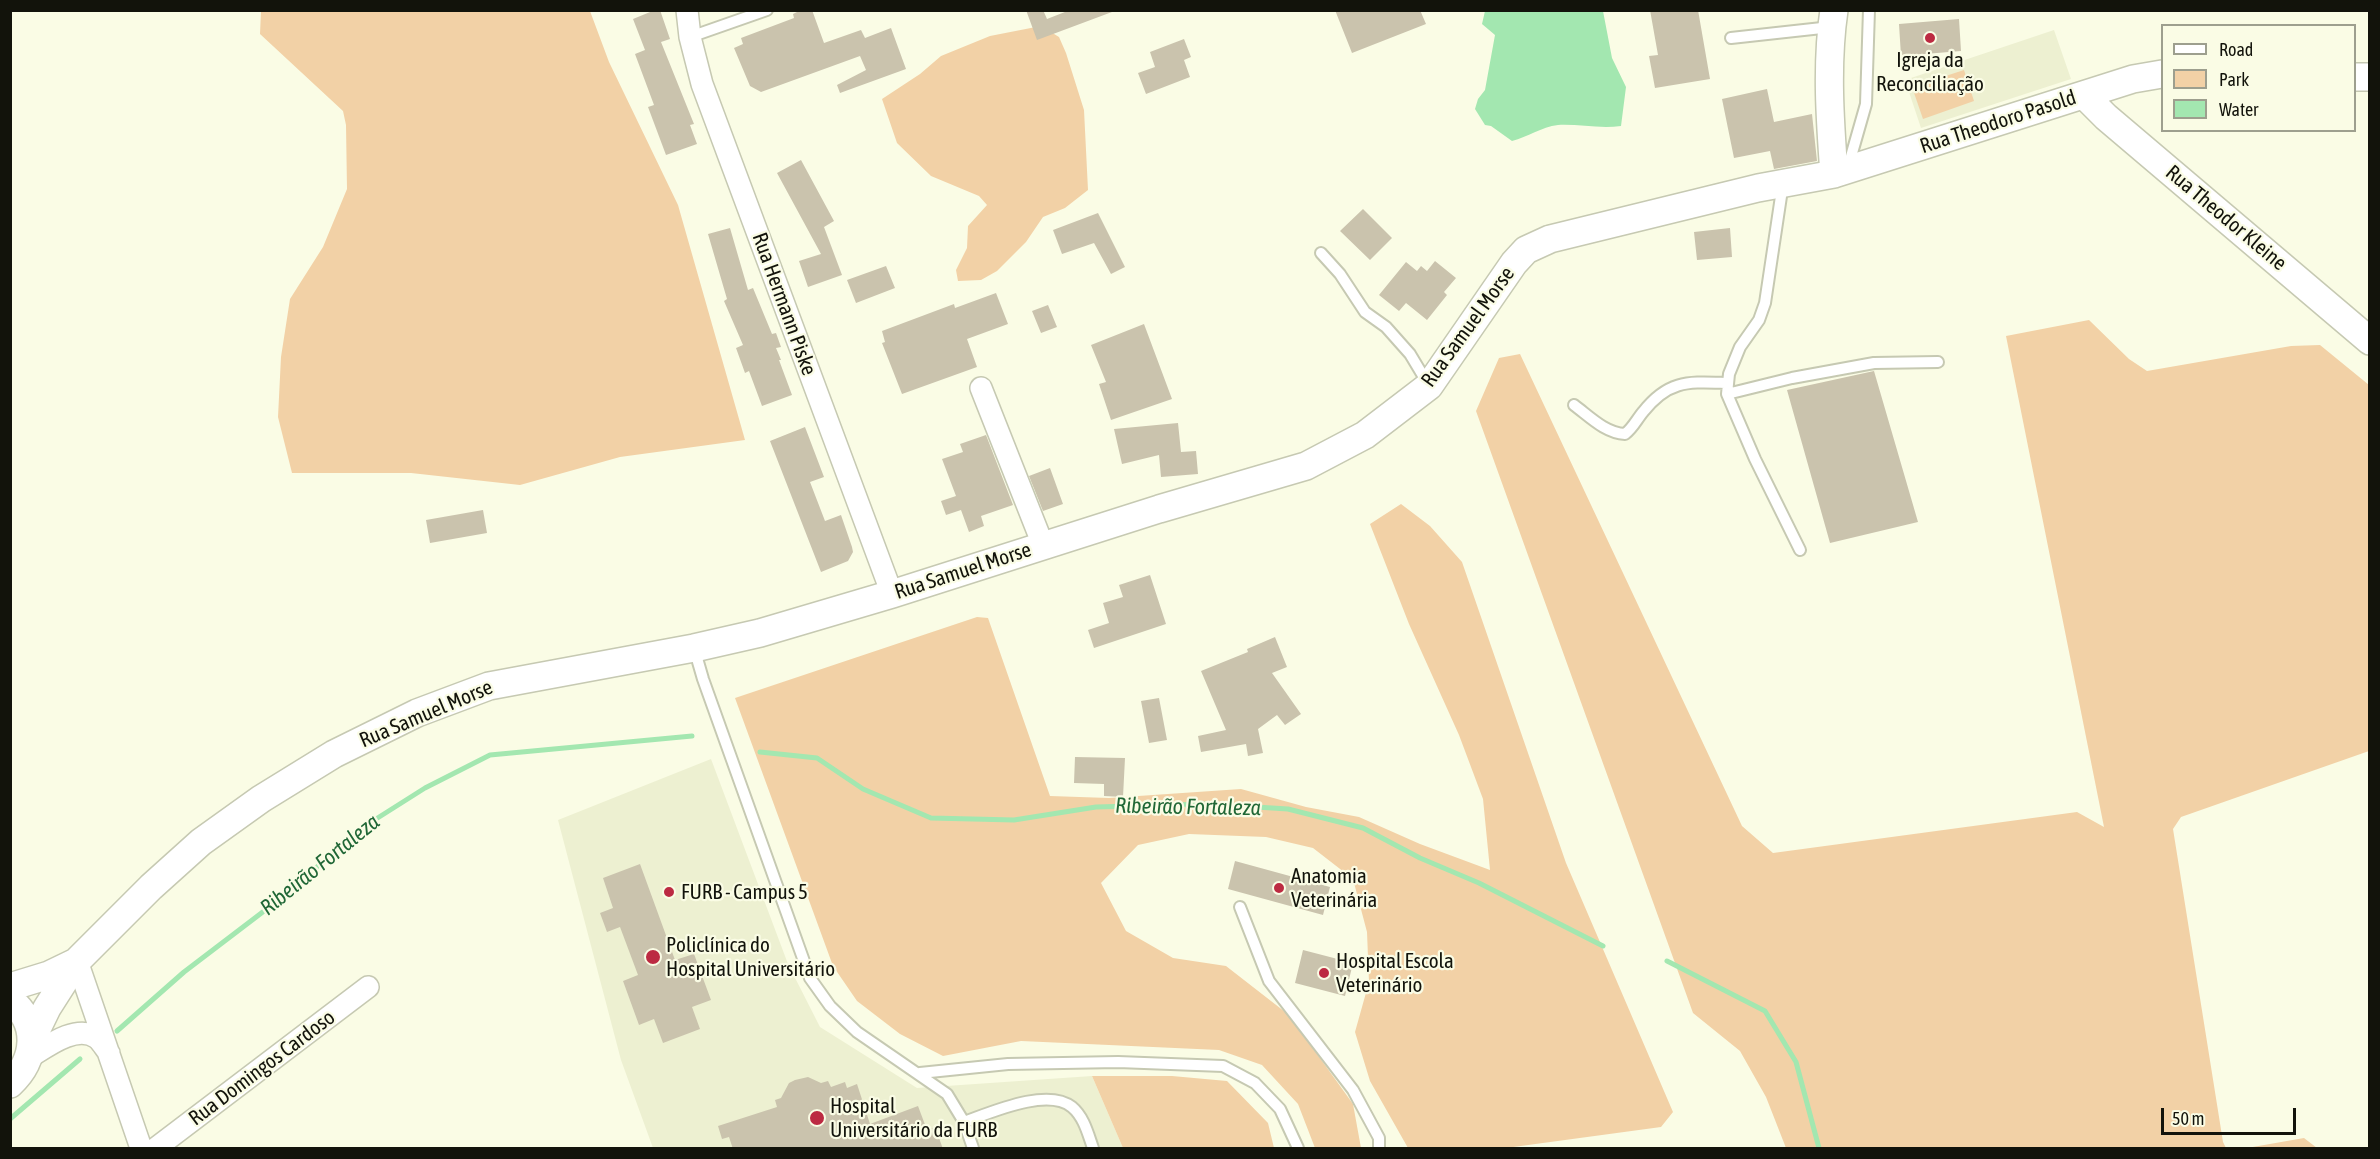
<!DOCTYPE html>
<html>
<head>
<meta charset="utf-8">
<style>
	body { margin:0 }
	#map { position:relative; width:2380px; height:1159px; overflow:hidden; background:#fafce5; font-family:"Asap Condensed",sans-serif }
	canvas { display:block }
	.frame { position:absolute; inset:0; border:12px solid #12130b; pointer-events:none }
	.legend { position:absolute; left:2161px; top:24px; width:195px; height:108px; box-sizing:border-box; background:#fafce5; border:2px solid #9d9f8e; margin:0; padding:8px 10px; list-style:none; font-size:18px; color:#12130b }
	.legend li { display:flex; align-items:center; gap:12px; height:30px }
	.legend b { width:30px; border:2px solid #9d9f8e }
	.scale { position:absolute; left:2161px; top:1108px; width:135px; height:27px; box-sizing:border-box; border:3px solid #12130b; border-top:0; padding-left:8px; font-size:18px; line-height:21px; white-space:nowrap; color:#12130b; -webkit-text-stroke:4px #fafce5; paint-order:stroke }
</style>
</head>
<body>
<div id="map">
<canvas width="2380" height="1159"></canvas>
<div class="frame"></div>
<ul class="legend">
<li><b style="height:8px;background:#fff"></b>Road</li>
<li><b style="height:16px;background:#f2d1a6"></b>Park</li>
<li><b style="height:16px;background:#a3e7b0"></b>Water</li>
</ul>
<div class="scale">50 m</div>
</div>
<script>
const c = document.querySelector('canvas').getContext('2d');
c.lineJoin = 'round';
function fillPath(path, color) { c.fillStyle = color; c.fill(path, 'evenodd'); }
function strokePath(path, color, width, dash) { c.strokeStyle = color; c.lineWidth = width; c.lineCap = dash ? 'butt' : 'round'; c.setLineDash(dash || []); c.stroke(path); }
function label(font, color, halo, rows, align = 'center') {
  c.font = font + ' "Asap Condensed",sans-serif'; c.lineWidth = 4.5; c.setLineDash([]); c.textBaseline = 'middle'; c.strokeStyle = halo; c.fillStyle = color; for (const [text, x, y, turn = 0] of rows) {
    c.save(); c.translate(x, y); c.rotate((+turn || 0) * Math.PI / 180); c.textAlign = isNaN(turn) ? turn : align; if (halo) c.strokeText(text, 0, 0); c.fillText(text, 0, 0); c.restore();
  }
}
fillPath(new Path2D(`
	M 2054,30 L 2071,79 L 1921,128 L 1905,80 Z
	M 711,759 L 788,964 L 820,1027 L 917,1088 L 1092,1076 L 1123,1148 L 653,1148 L 621,1060 L 558,820 Z`), '#edf0d1');
fillPath(new Path2D(`
	M 261,11 L 590,11 L 609,62 L 678,205 L 745,440 L 620,457 L 520,485 L 411,473 L 292,473 L 278,417 L 281,357 L 290,299 L 323,247 L 347,189 L 346,125 L 343,111 L 260,34 Z
	M 1041,26 L 1059,37 L 1066,53 L 1084,110 L 1088,190 L 1065,208 L 1043,217 L 1026,242 L 997,271 L 981,280 L 958,281 L 956,270 L 967,248 L 968,226 L 987,205 L 979,196 L 931,176 L 897,143 L 882,99 L 920,74 L 941,56 L 990,36 Z
	M 1964,70 L 1974,101 L 1923,119 L 1912,87 Z
	M 2089,320 L 2129,359 L 2147,371 L 2291,346 L 2320,345 L 2369,385 L 2369,751 L 2181,817 L 2173,829 L 2223,1142 L 2226,1148 L 1786,1148 L 1766,1097 L 1740,1051 L 1693,1013 L 1476,411 L 1499,358 L 1520,354 L 1742,826 L 1773,853 L 2077,812 L 2104,827 L 2006,336 Z
	M 1401,504 L 1430,526 L 1462,562 L 1566,863 L 1673,1112 L 1661,1127 L 1506,1148 L 1408,1148 L 1370,1081 L 1355,1032 L 1369,982 L 1367,932 L 1353,879 L 1313,848 L 1266,837 L 1189,834 L 1138,845 L 1101,883 L 1126,931 L 1173,958 L 1226,966 L 1289,1015 L 1353,1104 L 1361,1148 L 1315,1148 L 1298,1104 L 1262,1065 L 1219,1050 L 1021,1041 L 943,1056 L 900,1034 L 857,1001 L 833,966 L 735,698 L 977,617 L 988,618 L 1050,796 L 1109,798 L 1241,789 L 1306,807 L 1359,817 L 1420,844 L 1490,870 L 1483,799 L 1459,735 L 1409,624 L 1370,524 Z
	M 1092,1076 L 1172,1076 L 1227,1081 L 1268,1123 L 1274,1148 L 1123,1148 Z
	M 2304,1138 L 2317,1148 L 2247,1148 Z`), '#f2d1a6');
fillPath(new Path2D(`
	M 1485,11 L 1603,11 L 1612,58 L 1626,87 L 1621,126 C 1600,129 1579,124 1558,125 C 1541,127 1528,137 1512,141 L 1491,126 L 1485,125 L 1475,109 L 1478,99 L 1485,90 L 1495,35 L 1482,24 Z`), '#a3e7b0');
strokePath(new Path2D(`
	M 760,752 L 817,758 L 863,789 L 931,818 L 1014,820 L 1096,807 L 1208,804 L 1288,809 L 1363,828 L 1420,858 L 1479,883 L 1603,946
	M 1667,961 L 1765,1011 L 1796,1062 L 1819,1148
	M 117,1031 L 184,972 L 289,892 L 357,831 L 425,788 L 490,755 L 692,736
	M 10,1119 L 80,1059`), '#a3e7b0', 5);
fillPath(new Path2D(`
	M 655,10 L 660,10 L 670,39 L 661,42 L 694,124 L 690,125 L 697,144 L 666,155 L 648,107 L 654,105 L 635,54 L 645,50 L 633,19 Z
	M 801,10 L 812,10 L 824,43 L 861,30 L 865,38 L 891,28 L 906,69 L 840,93 L 837,85 L 866,70 L 860,56 L 761,92 L 750,86 L 734,48 L 743,44 L 741,38 L 794,18 L 793,14 Z
	M 1026,10 L 1043,10 L 1047,19 L 1070,10 L 1112,12 L 1037,40 Z
	M 1335,10 L 1420,10 L 1426,24 L 1352,53 Z
	M 1650,10 L 1698,10 L 1710,79 L 1655,88 L 1649,56 L 1658,55 Z
	M 1959,19 L 1961,51 L 1901,56 L 1899,24 Z
	M 1184,39 L 1191,57 L 1184,60 L 1190,77 L 1146,94 L 1138,73 L 1155,67 L 1150,52 Z
	M 1767,89 L 1774,122 L 1812,114 L 1817,161 L 1774,169 L 1770,151 L 1734,158 L 1722,99 Z
	M 801,160 L 834,221 L 824,227 L 842,275 L 808,287 L 799,261 L 821,254 L 777,173 Z
	M 1363,209 L 1392,238 L 1370,260 L 1340,231 Z
	M 1098,213 L 1125,267 L 1111,274 L 1094,243 L 1062,254 L 1053,230 Z
	M 730,228 L 748,290 L 753,288 L 772,334 L 776,333 L 781,347 L 776,348 L 781,360 L 779,360 L 792,395 L 762,406 L 749,371 L 745,373 L 736,348 L 743,345 L 724,301 L 727,299 L 708,234 Z
	M 1730,228 L 1732,257 L 1697,260 L 1694,232 Z
	M 1435,261 L 1456,278 L 1444,292 L 1447,295 L 1427,320 L 1406,303 L 1399,311 L 1379,295 L 1406,262 L 1417,271 L 1421,266 L 1427,271 Z
	M 886,266 L 895,288 L 856,303 L 847,280 Z
	M 996,293 L 1008,324 L 967,339 L 977,367 L 902,394 L 882,343 L 885,342 L 882,331 L 954,304 L 955,308 Z
	M 1048,305 L 1057,327 L 1041,333 L 1032,311 Z
	M 1144,324 L 1172,399 L 1111,420 L 1099,384 L 1106,382 L 1091,345 Z
	M 1874,371 L 1918,522 L 1830,543 L 1787,390 Z
	M 1178,423 L 1181,452 L 1196,451 L 1198,474 L 1161,477 L 1159,455 L 1122,464 L 1114,429 Z
	M 805,427 L 824,477 L 810,482 L 825,521 L 841,515 L 852,547 L 853,552 L 848,561 L 821,572 L 770,441 Z
	M 986,435 L 1013,505 L 981,516 L 984,526 L 969,532 L 961,510 L 946,515 L 941,501 L 956,496 L 942,459 L 963,452 L 960,444 Z
	M 1050,468 L 1063,504 L 1043,511 L 1029,476 Z
	M 483,510 L 487,533 L 430,543 L 426,520 Z
	M 1150,575 L 1166,624 L 1094,648 L 1088,630 L 1109,623 L 1103,603 L 1123,597 L 1119,585 Z
	M 1275,637 L 1287,667 L 1272,673 L 1301,714 L 1285,725 L 1277,715 L 1258,729 L 1263,753 L 1248,756 L 1246,744 L 1201,752 L 1198,736 L 1226,730 L 1201,671 L 1248,652 L 1247,649 Z
	M 1159,698 L 1167,740 L 1149,743 L 1141,701 Z
	M 1075,757 L 1125,758 L 1123,797 L 1104,796 L 1104,784 L 1074,783 Z
	M 1235,861 L 1330,887 L 1323,915 L 1228,889 Z
	M 640,864 L 675,960 L 694,954 L 711,1000 L 692,1007 L 700,1029 L 663,1043 L 654,1019 L 639,1025 L 623,981 L 638,975 L 620,927 L 607,932 L 600,913 L 613,908 L 603,878 Z
	M 1303,950 L 1353,963 L 1345,996 L 1295,983 Z
	M 808,1077 L 821,1083 L 828,1081 L 831,1087 L 845,1082 L 847,1088 L 857,1084 L 870,1124 L 918,1106 L 927,1130 L 935,1127 L 943,1149 L 733,1149 L 729,1137 L 722,1139 L 718,1126 L 777,1107 L 775,1100 L 781,1098 L 789,1083 L 795,1080 Z`), '#cac3ad');
const service = new Path2D(`
	M 690,37 L 767,10
	M 1731,38 L 1831,27
	M 1848,167 L 1866,104 L 1869,10
	M 1783,183 L 1765,303 L 1759,320 L 1740,347 L 1729,374 L 1727,394 L 1755,459 L 1800,550
	M 1321,253 L 1340,274 L 1365,312 L 1386,327 L 1410,354 L 1428,384
	M 1727,394 L 1792,378 L 1874,363 L 1938,362
	M 1574,405 C 1589,416 1605,433 1625,434 C 1633,428 1637,419 1643,412 C 1669,379 1689,382 1728,383
	M 694,648 L 703,679 L 810,978 L 830,1006 L 857,1032 L 947,1094 L 964,1122 L 973,1148
	M 1240,907 L 1269,981 L 1353,1090 L 1379,1138 L 1379,1148
	M 920,1073 L 1008,1064 L 1118,1062 L 1223,1066 L 1255,1083 L 1280,1109 L 1298,1148
	M 964,1122 C 990,1113 1047,1087 1072,1107 C 1084,1117 1088,1134 1093,1148`);
const minor = new Path2D(`
	M 687,10 L 690,37 L 702,84 L 892,594
	M 981,388 L 1043,545
	M 77,961 L 141,1148
	M 30,1057 C 46,1047 77,1023 97,1038 C 101,1041 105,1048 109,1053
	M 156,1148 L 368,987`);
const tertiary = new Path2D(`
	M 1834,10 C 1826,64 1830,121 1834,174
	M 2354,77 L 2370,77
	M 2084,95 L 2106,117 L 2370,341
	M 10,987 L 49,975 L 76,962
	M 10,1000 C 40,1023 36,1060 10,1084
	M 32,1039 L 47,1008 L 77,961 L 151,887 L 201,842 L 261,799 L 334,754 L 417,713 L 489,686 L 694,648 L 760,633 L 892,594 L 1159,509 L 1306,466 L 1365,435 L 1429,386 L 1514,263 L 1526,250 L 1550,239 L 1758,188 L 1834,174 L 2133,79 L 2162,74`);
strokePath(service, '#c6c9b2', 14);
strokePath(minor, '#c6c9b2', 24);
strokePath(tertiary, '#c6c9b2', 30);
strokePath(service, '#fff', 10);
strokePath(minor, '#fff', 21);
strokePath(tertiary, '#fff', 27);
for (const [x, y, r, color] of [
	[1930,38,6,"#bc2a42"],
	[1279,888,6,"#bc2a42"],
	[669,892,6,"#bc2a42"],
	[653,957,8,"#bc2a42"],
	[1324,973,6,"#bc2a42"],
	[817,1118,8,"#bc2a42"]
]) { const dot = new Path2D(); dot.arc(x, y, r, 0, 2 * Math.PI); c.fillStyle = color; c.fill(dot); strokePath(dot, '#fafce5', 2); }
label('21px', '#12130b', '#fafce5', [
	["Igreja da",1930,60,"center"],
	["Reconciliação",1930,84,"center"],
	["Anatomia",1291,876],
	["Veterinária",1291,900],
	["FURB - Campus 5",681,892],
	["Policlínica do",666,945],
	["Hospital Universitário",666,969],
	["Hospital Escola",1336,961],
	["Veterinário",1336,985],
	["Hospital",830,1106],
	["Universitário da FURB",830,1130]
], 'left');
label('21px', '#12130b', '#fafce5', [
	["Rua Theodoro Pasold",1998,122,-18],
	["Rua Theodor Kleine",2226,218,40],
	["Rua Hermann Piske",784,304,70],
	["Rua Samuel Morse",1468,327,-54],
	["Rua Samuel Morse",963,571,-18],
	["Rua Samuel Morse",426,714,-23],
	["Rua Domingos Cardoso",262,1068,-37]
]);
label('italic 22px', '#206736', '#fafce5', [
	["Ribeirão Fortaleza",1188,807,1],
	["Ribeirão Fortaleza",320,865,-39]
]);
</script>
</body>
</html>
